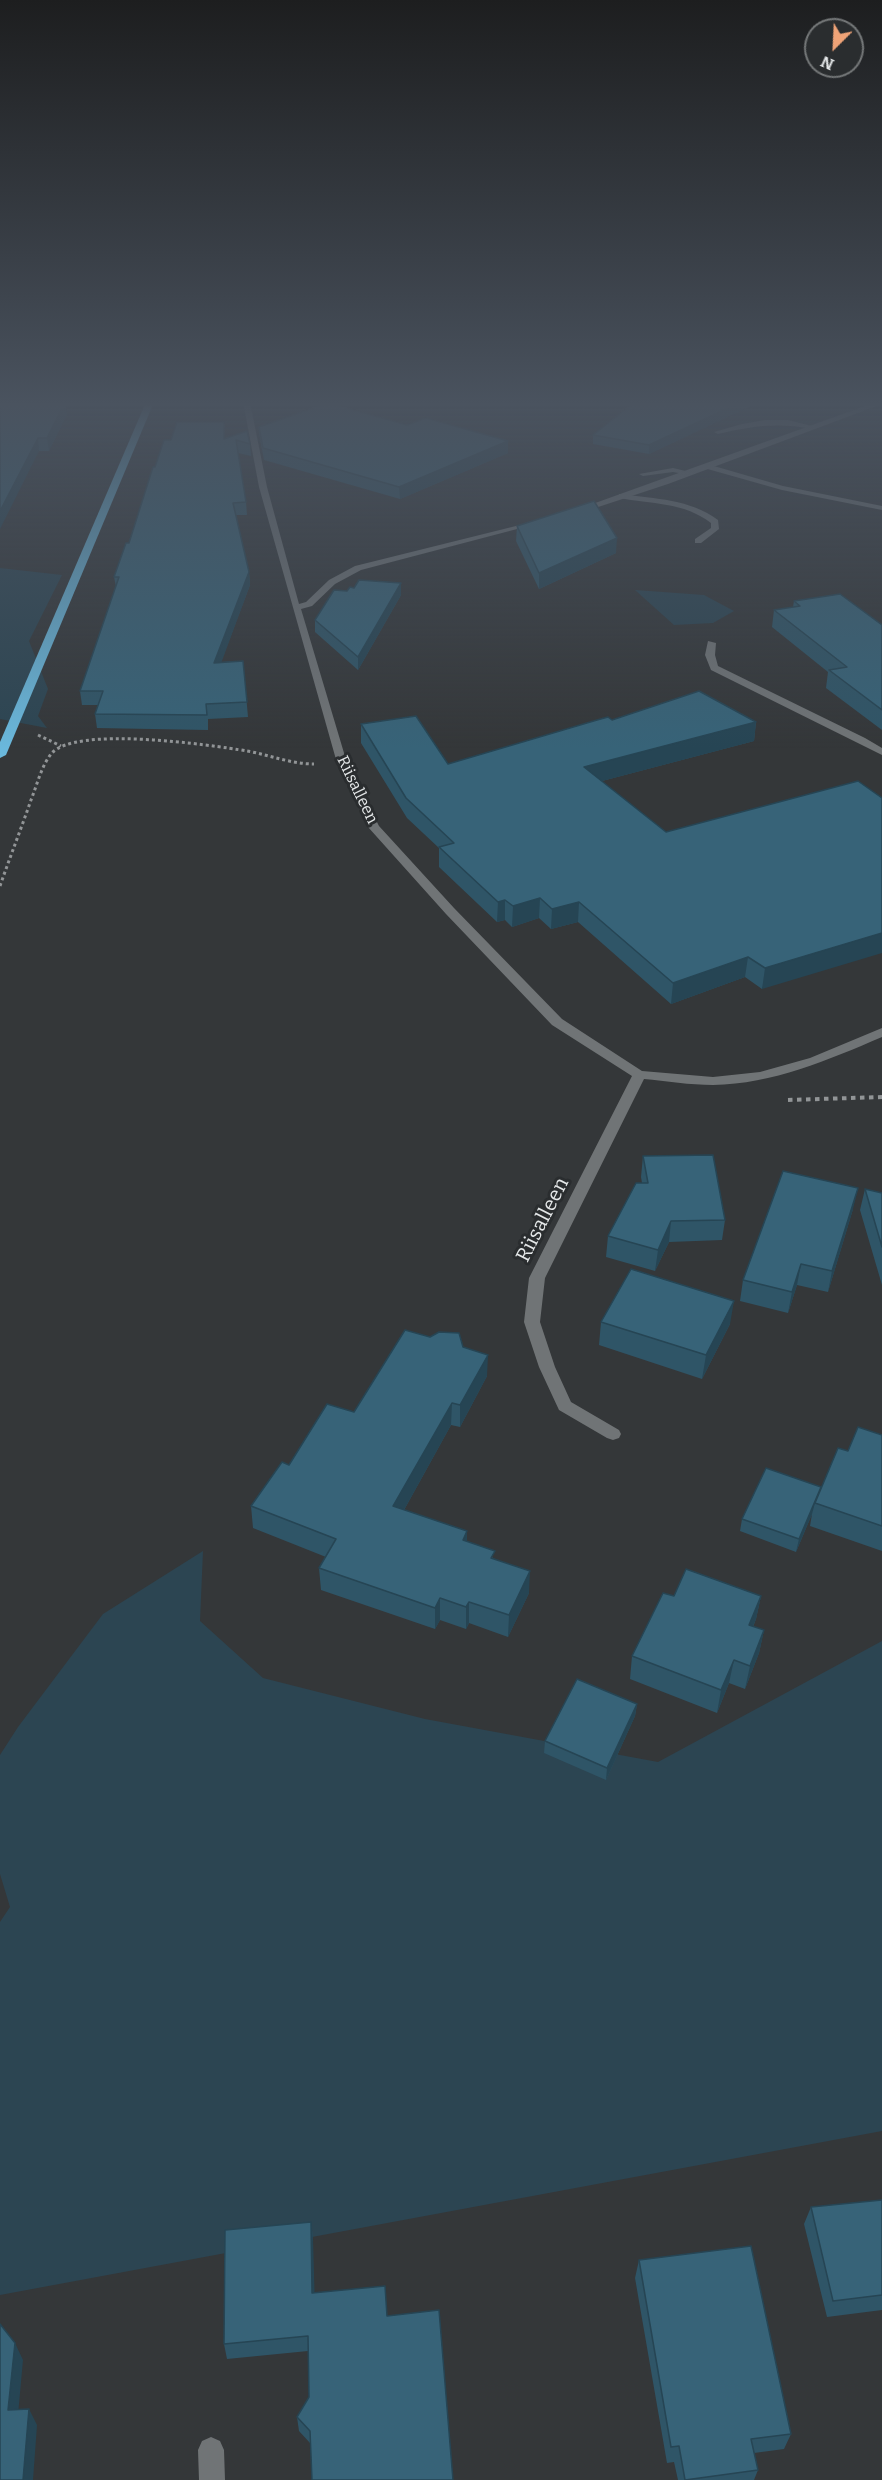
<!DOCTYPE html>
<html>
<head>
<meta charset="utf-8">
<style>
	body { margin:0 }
	#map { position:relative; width:882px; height:2480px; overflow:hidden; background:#343739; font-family:Bitter,serif }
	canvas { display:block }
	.north { position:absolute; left:804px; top:18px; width:60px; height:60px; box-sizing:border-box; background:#2a2d2f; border:2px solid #757879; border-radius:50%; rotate:204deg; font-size:16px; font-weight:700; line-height:24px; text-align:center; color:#e5e8e9 }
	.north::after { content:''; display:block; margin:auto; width:21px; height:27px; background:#efa377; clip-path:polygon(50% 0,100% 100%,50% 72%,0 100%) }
</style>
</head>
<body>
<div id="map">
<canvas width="882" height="2480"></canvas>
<div class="north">N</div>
</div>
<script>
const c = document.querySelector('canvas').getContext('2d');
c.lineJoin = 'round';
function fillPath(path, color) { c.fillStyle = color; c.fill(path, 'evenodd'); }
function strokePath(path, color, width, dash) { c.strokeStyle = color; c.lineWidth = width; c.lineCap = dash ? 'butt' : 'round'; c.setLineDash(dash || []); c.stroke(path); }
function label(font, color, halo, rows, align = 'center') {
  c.font = font + ' Bitter,serif'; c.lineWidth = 6; c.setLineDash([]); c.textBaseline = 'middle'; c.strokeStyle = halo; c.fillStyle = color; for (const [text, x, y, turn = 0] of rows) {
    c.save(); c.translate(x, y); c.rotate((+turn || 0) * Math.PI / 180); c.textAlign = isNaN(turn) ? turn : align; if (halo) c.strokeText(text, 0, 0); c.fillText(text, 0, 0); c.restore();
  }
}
fillPath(new Path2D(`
	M 0,568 L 62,575 L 29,641 L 48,689 L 38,716 L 47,728 L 0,719 Z
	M 635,590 L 704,595 L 734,611 L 713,623 L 674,625 Z
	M 203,1551 L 200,1621 L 263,1678 L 425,1719 L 658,1762 L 882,1641 L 882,2131 L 0,2295 L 0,1922 L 10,1907 L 0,1874 L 0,1755 L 18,1727 L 103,1614 Z`), '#2c4552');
strokePath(new Path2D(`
	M 38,735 L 61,746
	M 0,886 C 10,857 21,829 31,800 C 37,785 41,767 51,754 C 74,725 211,745 247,751 C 270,755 291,764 314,764`), '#929597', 3, [3, 3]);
strokePath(new Path2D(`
	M 788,1100 L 882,1097`), '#929597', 4, [4.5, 4.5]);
fillPath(new Path2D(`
	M 765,420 L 788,420 L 816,427 L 812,429 C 779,422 750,426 718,434 L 714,432 L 742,424 Z
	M 707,464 L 783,486 L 882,506 L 882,510 L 782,490 L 704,468 L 704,464 Z
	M 673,468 L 694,473 L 690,475 L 673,472 L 643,476 L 639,474 Z
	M 622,494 C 655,499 690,499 718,520 L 719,529 L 701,543 L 695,543 L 695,539 L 711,528 L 711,523 C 684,502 651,504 619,498 L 619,494 Z`), '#707476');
fillPath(new Path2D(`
	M 43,402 L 152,402 L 153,403 L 149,405 L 46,405 Z
	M 243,402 L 250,402 L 267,487 L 299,604 L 306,602 L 329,580 L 355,566 L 536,521 L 540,523 L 361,570 L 335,584 L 312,606 L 301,609 L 347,763 L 379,826 L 454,908 L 562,1019 L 642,1071 L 713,1077 L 760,1072 L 810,1058 L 882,1028 L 882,1037 C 828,1060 773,1084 713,1085 C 690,1085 666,1081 644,1079 L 545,1278 L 540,1322 L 555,1367 L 571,1402 L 619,1430 L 621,1434 L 619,1438 L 613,1440 L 607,1438 L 559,1410 L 539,1367 L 524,1322 L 529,1278 L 632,1076 L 552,1025 L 446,914 L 368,827 L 337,763 L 259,487 Z
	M 876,402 L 882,402 L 882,404 L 668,484 L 580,513 L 573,511 Z
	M 708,641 L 716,643 L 715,655 L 718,666 L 865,738 L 882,748 L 882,755 L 711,670 L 705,655 Z
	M 211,2437 L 220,2441 L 224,2450 L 225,2480 L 199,2480 L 198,2450 L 202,2441 Z`), '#707476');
fillPath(new Path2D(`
	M 146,402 L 154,402 L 6,755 L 0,758 L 0,742 Z`), '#6ab8dc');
fillPath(new Path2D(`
	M 623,402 L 759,402 L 649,454 L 593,444 L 593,435 L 632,404 Z
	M 0,404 L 67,414 L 49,451 L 39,451 Z
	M 407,425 L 508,441 L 508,453 L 400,499 L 264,460 L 260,439 L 259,427 Z
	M 247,431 L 250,444 L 251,456 L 238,453 L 246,502 L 247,515 L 236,515 L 249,572 L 250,585 L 221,662 L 243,661 L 248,717 L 208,719 L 208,730 L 97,728 L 95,714 L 98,705 L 82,705 L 80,691 L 116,587 L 114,577 L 129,543 L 155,467 L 225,438 Z
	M 517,526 L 616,553 L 539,589 L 516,541 Z
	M 354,588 L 401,595 L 358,670 L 315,632 L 315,620 L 347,591 Z
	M 794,601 L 882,625 L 882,730 L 826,688 L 828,672 L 772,627 L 774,610 L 793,607 Z
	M 612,720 L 756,722 L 754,741 L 602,781 L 666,832 L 858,781 L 762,989 L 745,977 L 671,1004 L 578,922 L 551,929 L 539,918 L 512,927 L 505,920 L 497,922 L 439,867 L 439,848 L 407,818 L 361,743 L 361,724 L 448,764 Z
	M 643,1156 L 725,1220 L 722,1240 L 669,1242 L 655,1271 L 606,1257 L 608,1236 L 642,1183 L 641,1177 Z
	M 865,1189 L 882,1193 L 882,1285 L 860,1210 Z
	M 853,1209 L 828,1292 L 797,1285 L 788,1313 L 740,1301 L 743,1280 Z
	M 601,1322 L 730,1324 L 702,1379 L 599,1345 Z
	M 463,1347 L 487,1376 L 460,1427 L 451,1425 L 404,1510 L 467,1541 L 495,1559 L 529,1593 L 508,1637 L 469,1623 L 466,1629 L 440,1620 L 435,1629 L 321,1590 L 319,1568 L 326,1557 L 253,1528 L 251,1506 L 289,1465 L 354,1412 Z
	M 882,1435 L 882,1551 L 810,1526 L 812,1514 L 796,1552 L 740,1531 L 742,1519 L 821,1487 L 848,1451 Z
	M 674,1596 L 761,1596 L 756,1619 L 753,1627 L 764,1630 L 759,1653 L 745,1689 L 729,1683 L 717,1713 L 630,1679 L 632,1656 Z
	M 637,1704 L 635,1716 L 606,1780 L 544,1753 L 545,1741 Z
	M 882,2200 L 882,2310 L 827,2317 L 804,2224 L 811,2207 Z
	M 311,2222 L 313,2238 L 310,2443 L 299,2431 L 297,2417 L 309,2397 L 308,2351 L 227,2359 L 224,2344 Z
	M 639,2260 L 791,2434 L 784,2449 L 754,2453 L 758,2470 L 754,2480 L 678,2480 L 674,2462 L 667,2463 L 635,2278 Z`), '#2f5567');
fillPath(new Path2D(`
	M 65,402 L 67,414 L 49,451 L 47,438 Z
	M 741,402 L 759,402 L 649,454 L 649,445 Z
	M 38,438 L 39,451 L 0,529 L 0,511 Z
	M 508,441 L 508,453 L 400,499 L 399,487 Z
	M 617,538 L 616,553 L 539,589 L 539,573 Z
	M 249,572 L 250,585 L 216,677 L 214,663 Z
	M 401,583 L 401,595 L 358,670 L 358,657 Z
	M 756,722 L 754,741 L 583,786 L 584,767 Z
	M 540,898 L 539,918 L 512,927 L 513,906 Z
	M 505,900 L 505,920 L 497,922 L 498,902 Z
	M 579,902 L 578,922 L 551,929 L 552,909 Z
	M 882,933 L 882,953 L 762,989 L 765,968 Z
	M 748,957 L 745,977 L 671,1004 L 673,983 Z
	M 858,1188 L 853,1209 L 828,1292 L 832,1271 Z
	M 671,1221 L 669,1242 L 655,1271 L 658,1250 Z
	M 801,1264 L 797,1285 L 788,1313 L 792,1292 Z
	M 734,1301 L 730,1324 L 702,1379 L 706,1355 Z
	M 488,1355 L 487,1376 L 460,1427 L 460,1405 Z
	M 452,1403 L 451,1425 L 394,1528 L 393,1506 Z
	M 821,1487 L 815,1503 L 812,1514 L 796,1552 L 799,1539 Z
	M 467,1531 L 467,1553 L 463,1540 Z
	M 530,1571 L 529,1593 L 508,1637 L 509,1615 Z
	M 761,1596 L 756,1619 L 744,1648 L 749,1625 Z
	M 440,1598 L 440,1620 L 435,1629 L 435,1608 Z
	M 469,1602 L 469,1623 L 466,1629 L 466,1607 Z
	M 764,1630 L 759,1653 L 745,1689 L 750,1666 Z
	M 734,1660 L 729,1683 L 717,1713 L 721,1690 Z
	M 637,1704 L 635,1716 L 606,1780 L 607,1768 Z
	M 311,2222 L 313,2238 L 315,2309 L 312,2293 Z
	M 15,2343 L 23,2360 L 17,2426 L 8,2410 Z
	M 29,2409 L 37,2425 L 33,2480 L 23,2480 Z`), '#264554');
const building = new Path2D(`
	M 5,402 L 65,402 L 47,438 L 38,438 L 0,511 L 0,404 Z
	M 635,402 L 741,402 L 649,445 L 593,435 Z
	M 328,403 L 407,425 L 426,418 L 508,441 L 399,487 L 263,448 L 259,427 Z
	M 177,422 L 224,422 L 224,439 L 247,431 L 250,444 L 236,440 L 246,502 L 233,503 L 249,572 L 214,663 L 243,661 L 247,702 L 206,704 L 207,715 L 95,714 L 103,691 L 80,691 L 119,577 L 114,577 L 126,543 L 129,543 L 153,467 L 155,467 L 164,440 L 171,440 Z
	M 594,501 L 617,538 L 539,573 L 517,526 Z
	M 359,580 L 401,583 L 358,657 L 315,620 L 334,590 L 347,591 L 350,587 L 354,588 Z
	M 840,594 L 882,625 L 882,710 L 829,670 L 847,667 L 774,610 L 800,606 L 794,601 Z
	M 699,691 L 756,722 L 584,767 L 666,832 L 858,781 L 882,798 L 882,933 L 765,968 L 748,957 L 673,983 L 579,902 L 552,909 L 540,898 L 513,906 L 505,900 L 498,902 L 439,847 L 454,843 L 406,798 L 361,724 L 416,716 L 448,764 L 597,720 L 608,717 L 612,720 Z
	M 713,1155 L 725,1220 L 671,1221 L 658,1250 L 608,1236 L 636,1183 L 648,1183 L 643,1156 Z
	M 783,1171 L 858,1188 L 832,1271 L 801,1264 L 792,1292 L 743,1280 Z
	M 865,1189 L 882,1193 L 882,1247 Z
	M 631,1269 L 734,1301 L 706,1355 L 601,1322 Z
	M 405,1330 L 430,1337 L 439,1332 L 459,1333 L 463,1347 L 488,1355 L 460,1405 L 452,1403 L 393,1506 L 467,1531 L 463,1540 L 495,1551 L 491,1558 L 530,1571 L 509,1615 L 469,1602 L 466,1607 L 440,1598 L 435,1608 L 319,1568 L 336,1539 L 251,1506 L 282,1462 L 289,1465 L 327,1404 L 354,1412 Z
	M 858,1427 L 882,1435 L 882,1526 L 815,1503 L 838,1448 L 848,1451 Z
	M 766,1468 L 821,1487 L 799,1539 L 742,1519 Z
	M 686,1569 L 761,1596 L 749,1625 L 764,1630 L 750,1666 L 734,1660 L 721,1690 L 632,1656 L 663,1593 L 674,1596 Z
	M 577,1679 L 637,1704 L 607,1768 L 545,1741 Z
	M 882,2200 L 882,2295 L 833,2301 L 811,2207 Z
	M 311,2222 L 312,2293 L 385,2286 L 387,2316 L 439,2310 L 453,2480 L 312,2480 L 310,2431 L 297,2417 L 309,2397 L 308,2336 L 224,2344 L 225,2230 Z
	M 751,2246 L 791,2434 L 751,2439 L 758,2470 L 685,2480 L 679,2446 L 671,2447 L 639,2260 Z
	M 0,2324 L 15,2343 L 8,2410 L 29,2409 L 23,2480 L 0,2480 Z`);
fillPath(building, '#376378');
strokePath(building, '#264554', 1.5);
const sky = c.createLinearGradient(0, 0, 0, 749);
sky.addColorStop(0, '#1d1e1f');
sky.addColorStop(0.54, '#4a535f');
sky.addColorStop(1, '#4a535f00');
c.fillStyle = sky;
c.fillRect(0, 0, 882, 749);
label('16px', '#e5e8e9', '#2a2d2f', [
	["Riisalleen",357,790,64]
]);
label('20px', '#e5e8e9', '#2a2d2f', [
	["Riisalleen",543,1220,-63]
]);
</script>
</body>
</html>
